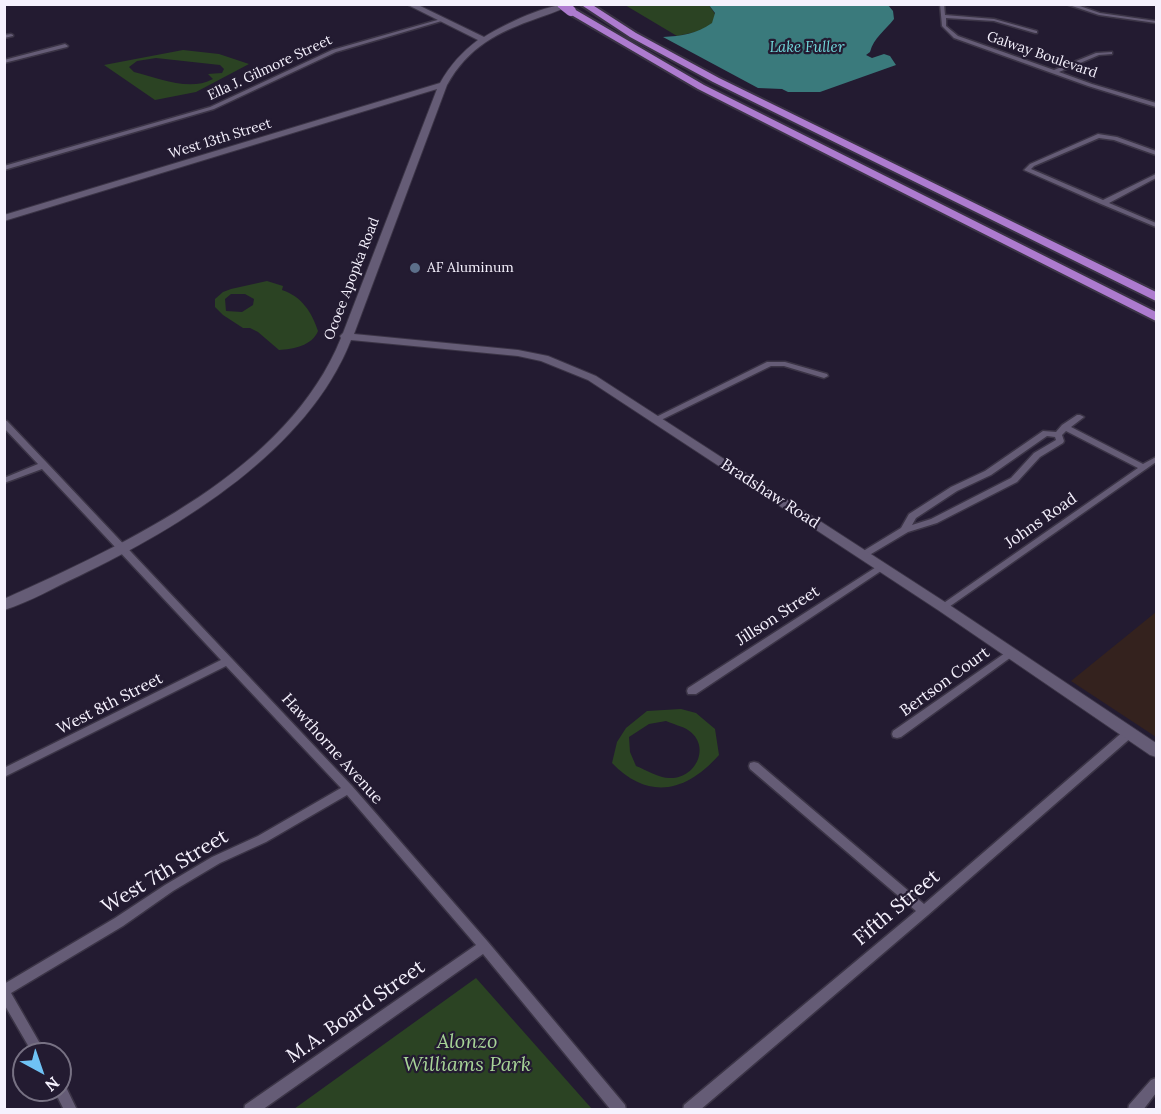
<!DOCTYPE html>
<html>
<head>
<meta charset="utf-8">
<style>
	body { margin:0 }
	#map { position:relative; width:1161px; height:1114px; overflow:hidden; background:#231b31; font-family:Lora,serif }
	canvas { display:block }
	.frame { position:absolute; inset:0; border:6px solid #f5f1fd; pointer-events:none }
	.north { position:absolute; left:12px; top:1042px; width:60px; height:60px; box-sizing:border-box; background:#231b31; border:2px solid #777183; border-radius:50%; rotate:140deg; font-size:16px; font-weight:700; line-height:24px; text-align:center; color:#f5f1fd }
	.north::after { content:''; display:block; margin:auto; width:21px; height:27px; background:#6fc2f4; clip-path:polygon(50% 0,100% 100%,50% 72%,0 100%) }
</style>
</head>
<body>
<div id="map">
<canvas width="1161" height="1114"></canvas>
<div class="frame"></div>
<div class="north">N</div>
</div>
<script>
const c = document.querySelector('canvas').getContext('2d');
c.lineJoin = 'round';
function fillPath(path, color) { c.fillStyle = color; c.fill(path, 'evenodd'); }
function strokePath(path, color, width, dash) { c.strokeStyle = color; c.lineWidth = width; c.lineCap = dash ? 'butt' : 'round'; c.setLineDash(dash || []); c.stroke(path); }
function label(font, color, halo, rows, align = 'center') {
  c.font = font + ' Lora,serif'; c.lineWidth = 4.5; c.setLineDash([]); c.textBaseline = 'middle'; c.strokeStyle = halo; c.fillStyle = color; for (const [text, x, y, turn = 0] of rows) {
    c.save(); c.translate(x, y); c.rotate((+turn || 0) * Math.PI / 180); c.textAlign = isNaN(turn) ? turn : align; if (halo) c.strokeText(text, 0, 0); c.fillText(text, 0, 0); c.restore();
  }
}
fillPath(new Path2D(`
	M 1156,612 L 1156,737 L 1071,681 Z`), '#34221e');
fillPath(new Path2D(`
	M 625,5 L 709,5 L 715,14 L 713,23 L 700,31 L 677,36 Z
	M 183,50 L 219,54 L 249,64 L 196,92 L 155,100 L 104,65 ZM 156,58 L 220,65 L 224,69 L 222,73 L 208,74 L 213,79 C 189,92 159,78 134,72 L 129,67 L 137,61 Z
	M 267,281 L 283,286 L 282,290 C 301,296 312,312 318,331 C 312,346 293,349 279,350 L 258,332 L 250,328 L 243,328 L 223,315 L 215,307 L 215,299 L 223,292 L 231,289 ZM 231,294 L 245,294 L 254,299 L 253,305 L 242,312 L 226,311 L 225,299 Z
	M 681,709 L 696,713 L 715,729 L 719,755 C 686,792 649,801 612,763 L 617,742 L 626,728 L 647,711 ZM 666,721 C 672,724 682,726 688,730 C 711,745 697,778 671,778 C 661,779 646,770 636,766 L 630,752 L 629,737 L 649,724 Z
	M 476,978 L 592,1109 L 294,1109 Z`), '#2b4323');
fillPath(new Path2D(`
	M 709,5 L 888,5 L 893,11 L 894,19 C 885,31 874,37 870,52 L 866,55 L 872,58 L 884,54 L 890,56 L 896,65 L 820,92 L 788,92 L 782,89 L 758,88 L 663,37 C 682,36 696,34 712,23 L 715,13 Z`), '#3a7a7c');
const street = new Path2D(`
	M 940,4 L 944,4 L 945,15 L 994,19 L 1037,31 L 1037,33 L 1035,33 L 994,21 L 946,18 L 946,26 L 958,36 L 1054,70 L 1096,53 L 1112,52 L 1112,54 L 1099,55 L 1059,72 L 1092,84 L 1156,103 L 1156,107 L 1088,86 L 954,38 L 942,26 Z
	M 1066,4 L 1074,4 L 1100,13 L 1156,21 L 1156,23 L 1099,15 Z
	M 441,19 L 445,20 L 336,52 L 214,109 L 4,170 L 4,166 L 210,107 L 332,50 Z
	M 11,34 L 13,35 L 13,36 L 4,38 L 4,35 Z
	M 65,44 L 68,46 L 67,47 L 4,63 L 4,60 Z
	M 1098,134 L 1117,137 L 1156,151 L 1156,155 L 1114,140 L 1099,138 L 1034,166 L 1031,169 L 1103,200 L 1156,174 L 1156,178 L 1109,203 L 1156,223 L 1156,227 L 1101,204 L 1024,170 L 1030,164 Z
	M 767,362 L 785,362 L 827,374 L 828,376 L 824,378 L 784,366 L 771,366 L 659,421 L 656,421 L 652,419 Z
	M 1077,415 L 1080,415 L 1084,417 L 1071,427 L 1143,464 L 1156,457 L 1156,462 L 946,609 L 943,610 L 938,607 L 1138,468 L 1066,431 L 1062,435 L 1064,441 L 1063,443 L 1040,457 L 1017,482 L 937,523 L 908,532 L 866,557 L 860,557 L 859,555 L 860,553 L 901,528 L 909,514 L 951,487 L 985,471 L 1043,431 L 1056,432 L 1062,425 ZM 1047,436 L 1055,437 L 1056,440 L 1034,453 L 1011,478 L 931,519 L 912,525 L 916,518 L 957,491 L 991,475 Z
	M 4,421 L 7,421 L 47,463 L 352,786 L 488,942 L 625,1105 L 626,1110 L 611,1110 L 483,954 L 262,1110 L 244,1110 L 245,1105 L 476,945 L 347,795 L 266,842 L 220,863 L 173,891 L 123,926 L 11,993 L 46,1054 L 33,1054 L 4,1004 L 4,984 L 115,918 L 165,885 L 212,857 L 258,836 L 341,788 L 226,666 L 4,777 L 4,768 L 221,660 L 42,469 L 4,483 L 4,478 L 38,464 L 4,428 Z
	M 881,564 L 884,565 L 886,567 L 884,569 L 696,694 L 688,694 L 687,691 L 688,688 Z
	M 1011,650 L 1014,651 L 1016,653 L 1014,655 L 901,737 L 897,738 L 893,737 L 892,734 L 893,731 L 1008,651 Z
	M 1129,729 L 1133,730 L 1134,733 L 1133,736 L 928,915 L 700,1110 L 683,1110 L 684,1105 L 916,911 L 750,769 L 749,766 L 750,763 L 754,762 L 758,763 L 924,904 L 1125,730 Z
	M 1156,1078 L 1156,1093 L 1143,1110 L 1128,1110 L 1129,1105 L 1151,1080 Z
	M 60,1083 L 65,1085 L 77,1110 L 64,1110 L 54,1090 L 60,1090 Z`);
const secondary = new Path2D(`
	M 406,4 L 416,4 L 484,37 C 507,23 546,4 572,4 C 562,10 549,14 538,18 C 498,32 468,47 447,85 L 354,334 L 518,350 L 548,356 L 596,376 L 948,604 L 1156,743 L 1156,757 L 1150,755 L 938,610 L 588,380 L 541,361 L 518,356 L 351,340 C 308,450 181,527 79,576 C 55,587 30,602 4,610 L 4,599 C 126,544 288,470 341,338 L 340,336 L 343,333 L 437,89 L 4,221 L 4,215 L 440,83 C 450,65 462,52 478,40 Z`);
const highway = new Path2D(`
	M 580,4 L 591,4 L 636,33 L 719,78 L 1156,292 L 1156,301 L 713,82 L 630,37 Z
	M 568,9 L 574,9 L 704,85 L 1156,312 L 1156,321 L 698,89 L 568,13 Z`);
strokePath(street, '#3b3446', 3);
strokePath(secondary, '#3b3446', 2);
strokePath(highway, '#3b3446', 4);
fillPath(street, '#655c76');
fillPath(secondary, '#655c76');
fillPath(highway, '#ad7bcf');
const highwayBridge = new Path2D(`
	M 562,4 L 571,11`);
strokePath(highwayBridge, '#3b3446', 11, []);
strokePath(highwayBridge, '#ad7bcf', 10);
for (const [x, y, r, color] of [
	[415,268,6,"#5c6f8a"]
]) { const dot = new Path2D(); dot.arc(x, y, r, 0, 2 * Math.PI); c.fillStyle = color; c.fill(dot); strokePath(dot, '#231b31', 2); }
label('14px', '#f5f1fd', '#231b31', [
	["Galway Boulevard",1042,55,19],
	["Ella J. Gilmore Street",270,68,-25],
	["West 13th Street",220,139,-17],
	["Ocoee Apopka Road",352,279,-69]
]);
label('14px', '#f5f1fd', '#231b31', [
	["AF Aluminum",427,268]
], 'left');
label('italic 15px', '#71d7da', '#231b31', [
	["Lake Fuller",807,48]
]);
label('16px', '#f5f1fd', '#231b31', [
	["Bradshaw Road",770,494,33],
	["Johns Road",1041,521,-35],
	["Jillson Street",778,616,-33],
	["Bertson Court",945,682,-36],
	["West 8th Street",110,704,-27],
	["Hawthorne Avenue",332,749,48]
]);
label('20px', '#f5f1fd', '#231b31', [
	["West 7th Street",165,872,-31],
	["Fifth Street",897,908,-40],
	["M.A. Board Street",356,1012,-35]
]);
label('italic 20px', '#a7d497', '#231b31', [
	["Alonzo",467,1042],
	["Williams Park",467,1065]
]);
</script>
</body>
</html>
